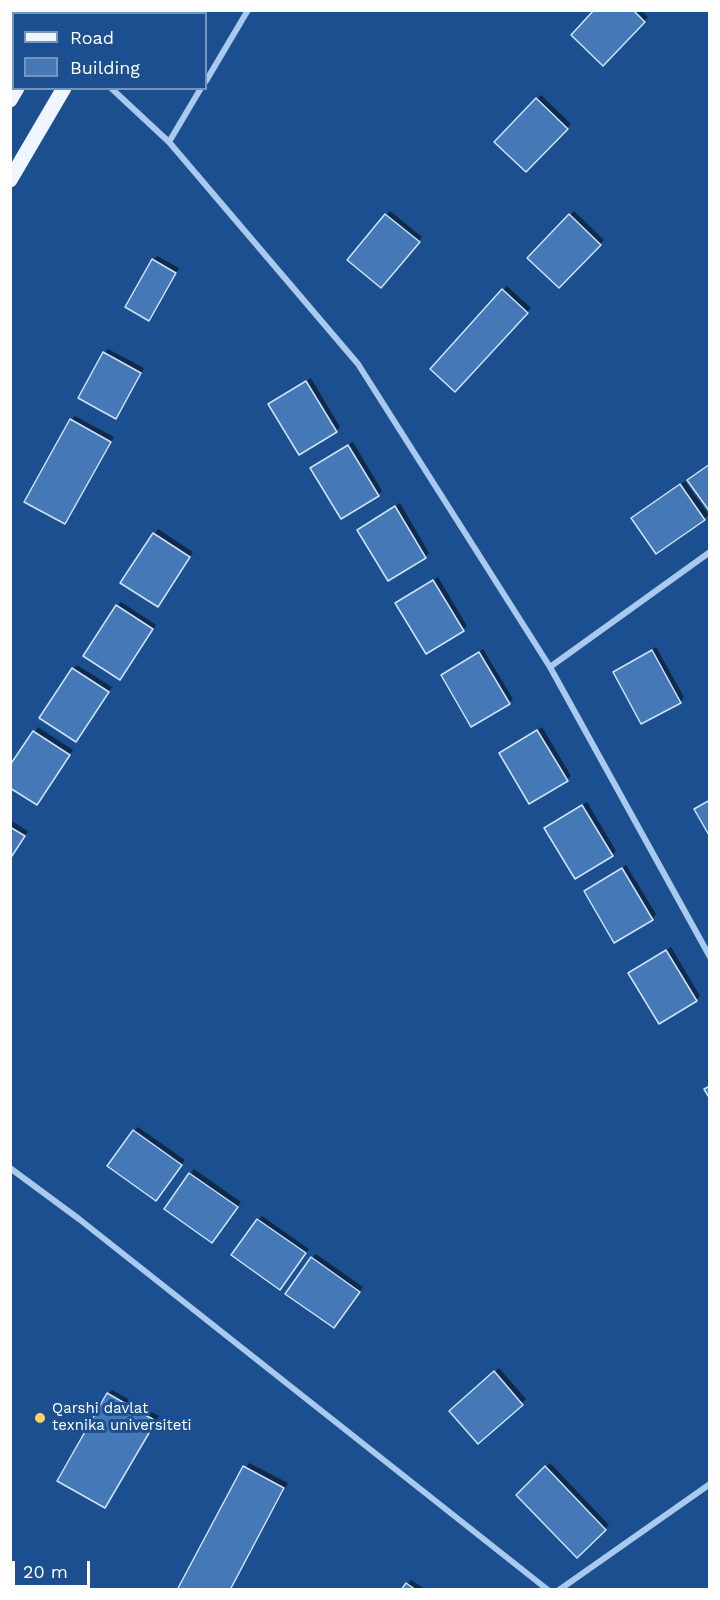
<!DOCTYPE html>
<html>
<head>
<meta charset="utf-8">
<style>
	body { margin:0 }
	#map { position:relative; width:720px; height:1600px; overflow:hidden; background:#1b4f8f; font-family:"Work Sans",sans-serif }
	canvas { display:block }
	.frame { position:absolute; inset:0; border:12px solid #fff; pointer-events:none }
	.legend { position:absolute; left:12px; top:12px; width:195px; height:78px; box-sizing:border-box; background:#1b4f8f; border:2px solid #7695bc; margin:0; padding:8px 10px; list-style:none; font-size:18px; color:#fff }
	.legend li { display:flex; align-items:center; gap:12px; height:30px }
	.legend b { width:30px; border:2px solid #7695bc }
	.scale { position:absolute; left:12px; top:1561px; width:78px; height:27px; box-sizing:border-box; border:3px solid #fff; border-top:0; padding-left:8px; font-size:18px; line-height:21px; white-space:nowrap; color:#fff; -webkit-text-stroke:4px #1b4f8f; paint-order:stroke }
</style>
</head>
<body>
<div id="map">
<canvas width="720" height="1600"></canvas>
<div class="frame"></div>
<ul class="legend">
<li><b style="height:8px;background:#f0f6ff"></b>Road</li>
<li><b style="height:16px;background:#4478b7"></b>Building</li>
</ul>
<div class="scale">20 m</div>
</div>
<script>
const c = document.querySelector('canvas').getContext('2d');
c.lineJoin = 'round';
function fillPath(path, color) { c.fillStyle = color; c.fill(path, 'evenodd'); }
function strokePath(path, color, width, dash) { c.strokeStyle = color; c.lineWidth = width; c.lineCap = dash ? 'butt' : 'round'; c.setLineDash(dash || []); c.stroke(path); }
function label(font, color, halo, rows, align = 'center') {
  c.font = font + ' "Work Sans",sans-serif'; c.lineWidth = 6; c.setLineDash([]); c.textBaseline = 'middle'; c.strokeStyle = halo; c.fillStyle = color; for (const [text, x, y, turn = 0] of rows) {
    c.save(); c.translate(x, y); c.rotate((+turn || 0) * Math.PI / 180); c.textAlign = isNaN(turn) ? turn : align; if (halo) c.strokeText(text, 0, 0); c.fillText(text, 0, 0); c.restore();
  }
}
fillPath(new Path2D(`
	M 597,10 L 641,10 L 648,17 L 603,63 Z
	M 541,95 L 571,124 L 526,170 L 496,142 Z
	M 390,211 L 422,237 L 385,282 L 349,260 Z
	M 574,211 L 604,240 L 559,286 L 530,258 Z
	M 157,256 L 179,268 L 149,319 L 153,260 Z
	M 507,286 L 531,308 L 455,390 L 432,369 Z
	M 108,349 L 144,368 L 116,417 L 104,353 Z
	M 311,378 L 340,427 L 336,431 L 270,404 Z
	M 75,416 L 114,437 L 65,522 L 71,420 Z
	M 353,442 L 382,491 L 378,495 L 312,468 Z
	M 685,481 L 709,515 L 656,552 L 637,514 Z
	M 400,503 L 429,553 L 425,557 L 359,530 Z
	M 158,529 L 193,552 L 158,606 L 122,583 Z
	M 438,577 L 467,626 L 463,630 L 397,603 Z
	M 121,602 L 156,625 L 124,674 L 117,606 Z
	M 656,647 L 684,697 L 680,702 L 614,672 Z
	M 483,649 L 513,699 L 509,703 L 447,672 Z
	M 77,665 L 112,687 L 76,740 L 73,669 Z
	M 38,727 L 73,750 L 37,803 L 10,768 Z
	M 542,727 L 571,776 L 567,780 L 501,753 Z
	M 587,802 L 616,851 L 612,855 L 546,828 Z
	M 10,820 L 28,831 L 10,859 Z
	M 626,865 L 656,914 L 652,919 L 586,892 Z
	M 671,947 L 700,996 L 696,1000 L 630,973 Z
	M 138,1127 L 185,1160 L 160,1195 L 134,1131 Z
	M 194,1169 L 241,1202 L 216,1237 L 166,1208 Z
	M 262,1216 L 309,1249 L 284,1284 L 258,1220 Z
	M 316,1254 L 363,1287 L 334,1327 L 312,1258 Z
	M 499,1368 L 526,1399 L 479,1442 L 451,1411 Z
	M 112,1390 L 159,1416 L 105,1506 L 108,1394 Z
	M 249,1463 L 288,1483 L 230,1590 L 179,1590 Z
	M 550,1463 L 609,1525 L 577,1556 L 518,1495 Z
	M 411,1580 L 427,1590 L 403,1590 Z`), '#0007');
const building = new Path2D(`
	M 594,10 L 633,10 L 645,22 L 603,66 L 571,35 Z
	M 536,98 L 568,129 L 526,172 L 494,142 Z
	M 385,214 L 420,242 L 381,288 L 347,260 Z
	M 569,214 L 601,245 L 559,288 L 527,258 Z
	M 152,259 L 176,273 L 149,321 L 125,307 Z
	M 502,289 L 528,313 L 455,392 L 430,369 Z
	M 103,352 L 141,373 L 116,419 L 78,398 Z
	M 306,381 L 337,432 L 299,455 L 268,404 Z
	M 70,419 L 111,442 L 65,524 L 24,502 Z
	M 348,445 L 379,496 L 341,519 L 310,468 Z
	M 710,464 L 710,512 L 687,480 Z
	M 680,484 L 705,520 L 656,554 L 631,518 Z
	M 395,506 L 426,558 L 388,581 L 357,530 Z
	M 153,533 L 190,557 L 158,607 L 120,583 Z
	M 433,580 L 464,631 L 426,654 L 395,603 Z
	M 116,605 L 153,629 L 120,680 L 83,656 Z
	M 652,650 L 681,703 L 641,724 L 613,672 Z
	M 479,652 L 510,704 L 471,727 L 441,675 Z
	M 72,668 L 109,692 L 76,742 L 39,718 Z
	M 537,730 L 568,781 L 529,804 L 499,753 Z
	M 33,731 L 70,755 L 37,805 L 10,788 L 10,765 Z
	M 710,800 L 710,837 L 694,809 Z
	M 582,805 L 613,856 L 575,879 L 544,828 Z
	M 10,827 L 25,836 L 10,859 Z
	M 622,868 L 653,920 L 614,943 L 584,891 Z
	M 666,950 L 697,1001 L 659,1024 L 628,973 Z
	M 710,1086 L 710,1099 L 704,1089 Z
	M 133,1130 L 182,1165 L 156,1201 L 107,1166 Z
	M 189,1173 L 238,1207 L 212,1243 L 164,1209 Z
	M 257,1219 L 306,1253 L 280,1290 L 231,1255 Z
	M 311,1257 L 360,1292 L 334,1328 L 285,1294 Z
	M 494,1371 L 523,1405 L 478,1444 L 449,1411 Z
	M 107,1393 L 156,1421 L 105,1508 L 57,1481 Z
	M 243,1466 L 284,1488 L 230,1590 L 177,1590 Z
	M 545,1466 L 606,1530 L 577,1558 L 516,1495 Z
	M 406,1583 L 416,1590 L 401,1590 Z`);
fillPath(building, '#4478b7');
strokePath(building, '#cfe3fa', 1.5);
strokePath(new Path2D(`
	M 26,10 L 30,14
	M 206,81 L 248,10
	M 111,88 L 169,142 L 358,364 L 550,667 L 710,957
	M 169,142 L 201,88
	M 550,667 L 710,552
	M 10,1168 L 79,1219 L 548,1590
	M 559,1590 L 710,1484`), '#a9c9ee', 6);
strokePath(new Path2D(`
	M 61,14 L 63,10
	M 108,14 L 110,10
	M 10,100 L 17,88
	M 10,180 L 64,88`), '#f0f6ff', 15);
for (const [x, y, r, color] of [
	[40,1418,6,"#ffd166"]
]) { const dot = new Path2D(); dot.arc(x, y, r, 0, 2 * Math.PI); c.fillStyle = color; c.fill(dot); strokePath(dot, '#1b4f8f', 2); }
label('15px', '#fff', '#1b4f8f', [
	["Qarshi davlat",52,1409],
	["texnika universiteti",52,1426]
], 'left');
</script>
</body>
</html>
